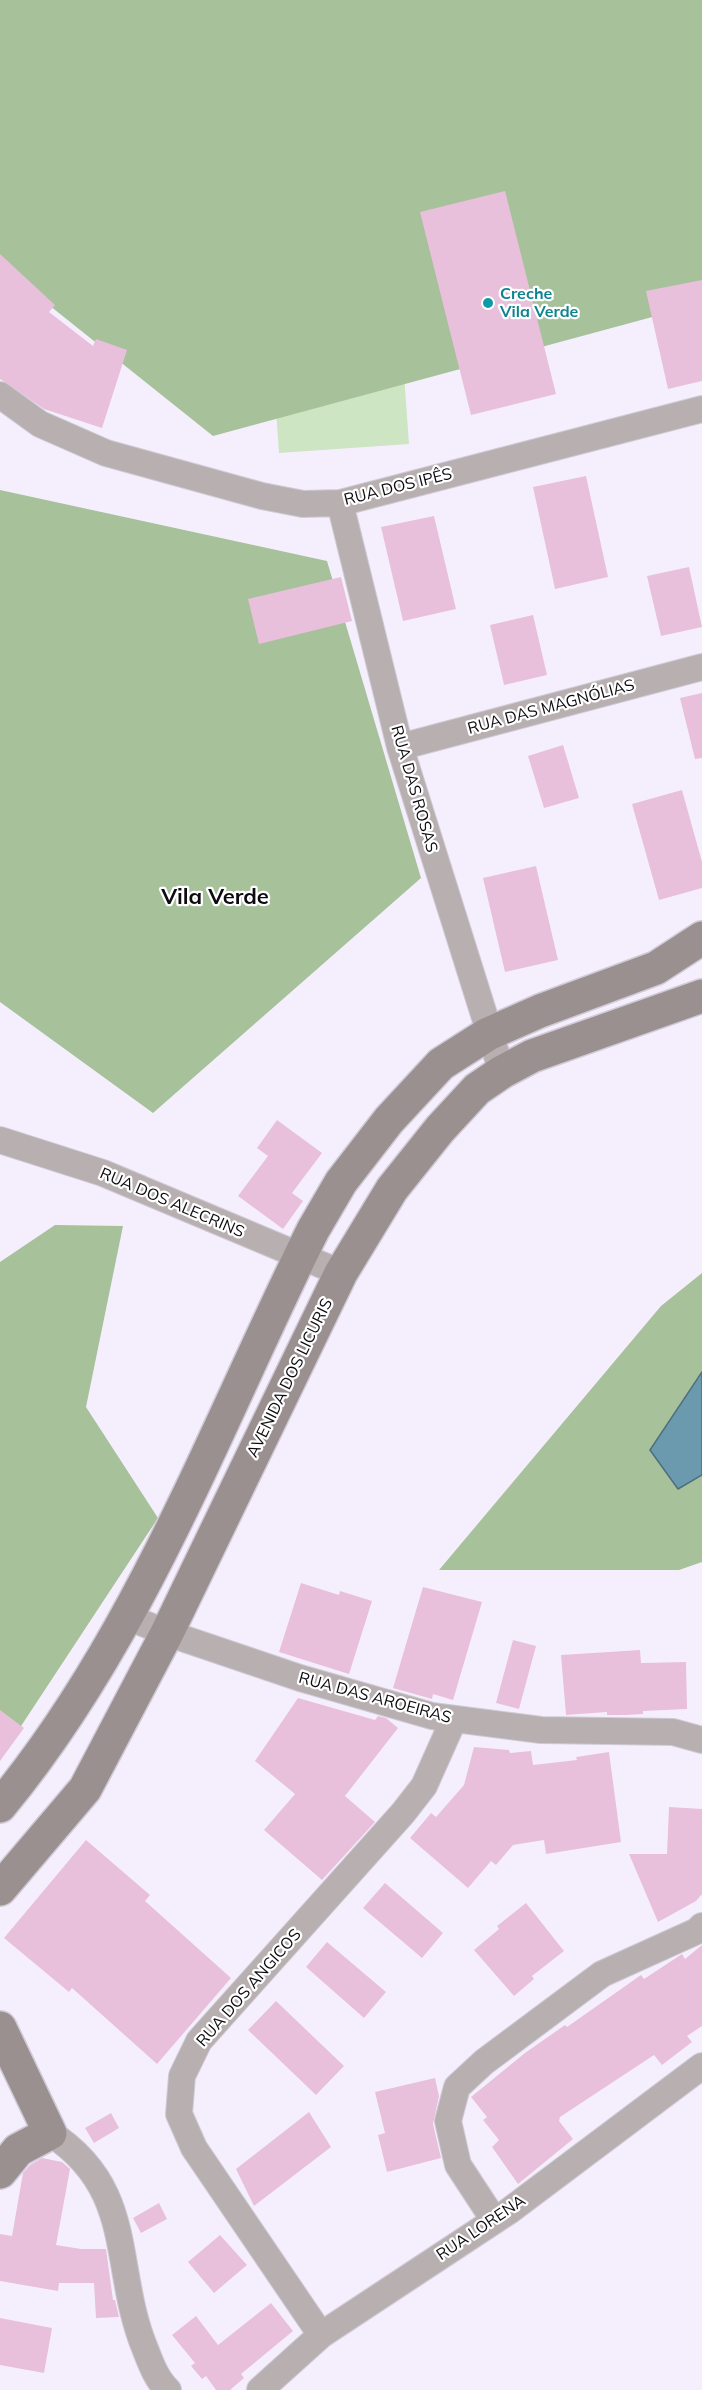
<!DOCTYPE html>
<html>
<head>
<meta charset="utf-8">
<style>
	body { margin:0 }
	canvas { display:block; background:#f5effd }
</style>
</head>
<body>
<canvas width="702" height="2390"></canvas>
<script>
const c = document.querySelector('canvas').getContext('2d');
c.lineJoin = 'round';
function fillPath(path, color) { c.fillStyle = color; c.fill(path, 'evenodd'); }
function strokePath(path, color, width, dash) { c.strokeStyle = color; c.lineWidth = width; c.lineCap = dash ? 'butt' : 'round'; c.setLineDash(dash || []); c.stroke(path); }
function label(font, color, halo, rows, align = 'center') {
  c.font = font + ' Mulish,sans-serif'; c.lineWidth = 4.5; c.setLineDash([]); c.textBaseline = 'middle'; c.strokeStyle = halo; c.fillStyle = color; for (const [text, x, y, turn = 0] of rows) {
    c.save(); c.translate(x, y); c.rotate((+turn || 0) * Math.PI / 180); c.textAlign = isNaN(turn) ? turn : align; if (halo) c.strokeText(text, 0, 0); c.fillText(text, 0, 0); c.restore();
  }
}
fillPath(new Path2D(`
	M 395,248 L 409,444 L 279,453 L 265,257 Z`), '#cde5c2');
fillPath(new Path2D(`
	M 0,0 L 702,0 L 702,290 L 667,313 L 213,436 L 0,266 Z
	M 0,490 L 327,561 L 421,878 L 153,1113 L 0,1002 Z
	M 55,1225 L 123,1226 L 86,1407 L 158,1518 L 0,1758 L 0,1262 Z
	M 702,1273 L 702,1562 L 679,1570 L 439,1570 L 661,1306 Z`), '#a7c19b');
const water = new Path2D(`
	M 702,1372 L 702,1475 L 678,1489 L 650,1450 Z`);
fillPath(water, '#6b9aaf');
strokePath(water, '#4f6f7f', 1.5);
fillPath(new Path2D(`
	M 505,191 L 556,394 L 471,415 L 420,212 Z
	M 0,254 L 55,305 L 49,312 L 93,346 L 96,339 L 127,350 L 102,428 L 44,409 L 0,379 Z
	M 702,280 L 702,381 L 668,389 L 646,291 Z
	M 586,476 L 608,577 L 555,589 L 533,487 Z
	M 434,516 L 456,609 L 403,621 L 381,527 Z
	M 689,567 L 702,627 L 661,636 L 647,576 Z
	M 341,577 L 352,621 L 259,644 L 248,599 Z
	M 533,615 L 547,675 L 504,685 L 490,625 Z
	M 702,693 L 702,758 L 695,759 L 680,698 Z
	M 563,745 L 579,798 L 544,808 L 528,756 Z
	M 682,790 L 702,862 L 702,888 L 659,900 L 632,804 Z
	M 536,866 L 558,960 L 505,972 L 483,878 Z
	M 277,1120 L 322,1153 L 292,1193 L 303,1201 L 283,1229 L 238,1196 L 268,1156 L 257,1148 Z
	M 301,1583 L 339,1595 L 340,1591 L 372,1601 L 349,1674 L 279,1652 Z
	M 423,1587 L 482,1602 L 453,1700 L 433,1694 L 432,1699 L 393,1688 Z
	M 513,1640 L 536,1646 L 519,1709 L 496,1703 Z
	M 640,1650 L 641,1663 L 686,1662 L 687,1709 L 643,1711 L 643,1714 L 626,1715 L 607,1715 L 607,1712 L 566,1715 L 561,1655 Z
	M 298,1698 L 375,1720 L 378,1716 L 386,1718 L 398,1728 L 345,1796 L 375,1822 L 322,1880 L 264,1830 L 295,1794 L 255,1761 Z
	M 0,1710 L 24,1728 L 0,1761 Z
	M 474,1747 L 509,1750 L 510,1753 L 531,1751 L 533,1765 L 577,1760 L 576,1757 L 609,1752 L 621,1842 L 546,1854 L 544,1840 L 513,1845 L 496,1865 L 491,1861 L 468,1888 L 410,1838 L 431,1813 L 436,1817 L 464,1785 Z
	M 669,1807 L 702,1809 L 702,1894 L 696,1901 L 658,1922 L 629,1854 L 667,1854 Z
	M 86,1840 L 150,1895 L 145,1901 L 231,1978 L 157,2064 L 72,1988 L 69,1992 L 4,1938 Z
	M 385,1883 L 443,1933 L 422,1958 L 363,1908 Z
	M 526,1903 L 564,1951 L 532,1976 L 534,1979 L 514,1996 L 474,1950 L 499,1929 L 497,1926 Z
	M 327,1942 L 386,1992 L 364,2018 L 306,1967 Z
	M 702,1945 L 702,2026 L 687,2036 L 692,2042 L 662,2065 L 654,2055 L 560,2117 L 559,2121 L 573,2139 L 518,2184 L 492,2147 L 499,2140 L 483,2120 L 487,2117 L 471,2097 L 525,2053 L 565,2025 L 567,2027 L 641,1975 L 644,1979 L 682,1954 L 685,1959 Z
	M 276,2001 L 344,2066 L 316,2095 L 248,2030 Z
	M 435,2078 L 439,2096 L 433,2124 L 441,2158 L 387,2172 L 378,2135 L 385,2133 L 375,2092 Z
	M 309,2112 L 331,2147 L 254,2206 L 236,2169 Z
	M 111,2113 L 119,2128 L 94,2143 L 85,2128 Z
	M 42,2158 L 62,2162 L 70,2169 L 56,2245 L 81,2249 L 106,2249 L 113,2300 L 115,2300 L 119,2317 L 96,2318 L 94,2283 L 59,2283 L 58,2291 L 0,2281 L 0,2234 L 12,2236 L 23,2173 L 30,2165 Z
	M 159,2203 L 167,2219 L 141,2233 L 133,2218 Z
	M 220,2235 L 247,2265 L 214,2293 L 188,2262 Z
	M 271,2303 L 293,2331 L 241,2374 L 244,2378 L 230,2390 L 216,2390 L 206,2376 L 202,2379 L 191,2366 L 195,2363 L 172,2335 L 196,2316 L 218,2345 Z
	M 0,2318 L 52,2328 L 44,2373 L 0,2365 Z`), '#e9c0db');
const street = new Path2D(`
	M 0,395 L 40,424 L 106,453 L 262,496 L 303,504 L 340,503 L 702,409
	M 340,503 L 400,747 L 502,1072
	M 400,747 L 702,667
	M 0,1140 L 103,1173 L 341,1273
	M 128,1617 L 167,1633 L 300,1678 L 432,1716 L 541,1730 L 673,1732 L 702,1740
	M 50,2133 C 138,2190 111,2268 146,2351 C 151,2364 157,2380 168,2390
	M 494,2220 L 458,2165 L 448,2121 L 457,2087 L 484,2062 L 602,1974 L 697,1931 L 702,1926
	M 321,2335 L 194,2148 L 179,2114 L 182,2076 L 199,2041 L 403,1813 L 424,1786 L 454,1719
	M 260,2390 L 321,2335 L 509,2211 L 702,2066`);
const secondary = new Path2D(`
	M 0,1806 C 140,1637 216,1425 313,1230 L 341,1182 L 389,1120 L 441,1064 L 488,1034 L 540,1011 L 656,968 L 702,938
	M 0,1889 L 85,1789 L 167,1633 L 341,1273 L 392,1189 L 440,1129 L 477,1089 L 502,1072 L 532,1056 L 702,996
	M 0,2028 L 50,2133 L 18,2150 L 0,2172`);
strokePath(street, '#d0cbd7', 28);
strokePath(secondary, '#d0cbd7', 36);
strokePath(street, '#b8b0b0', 26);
strokePath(secondary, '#9b9090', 33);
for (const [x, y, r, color] of [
	[488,303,6,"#0f9aa8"]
]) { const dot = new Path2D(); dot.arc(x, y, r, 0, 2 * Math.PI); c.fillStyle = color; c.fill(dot); strokePath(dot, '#fff', 2); }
label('bold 16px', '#0d838f', '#fff', [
	["Creche",500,294],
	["Vila Verde",500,312]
], 'left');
label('16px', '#0d0b10', '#fff', [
	["RUA DOS IPÊS",398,487,-14],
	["RUA DAS MAGNÓLIAS",551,707,-15],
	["RUA DAS ROSAS",414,789,74],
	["RUA DOS ALECRINS",172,1203,23],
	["AVENIDA DOS LICURIS",290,1378,-64],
	["RUA DAS AROEIRAS",375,1698,15],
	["RUA DOS ANGICOS",249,1988,-49],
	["RUA LORENA",481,2228,-34]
]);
label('bold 22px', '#0d0b10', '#fff', [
	["Vila Verde",215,897]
]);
</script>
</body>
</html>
